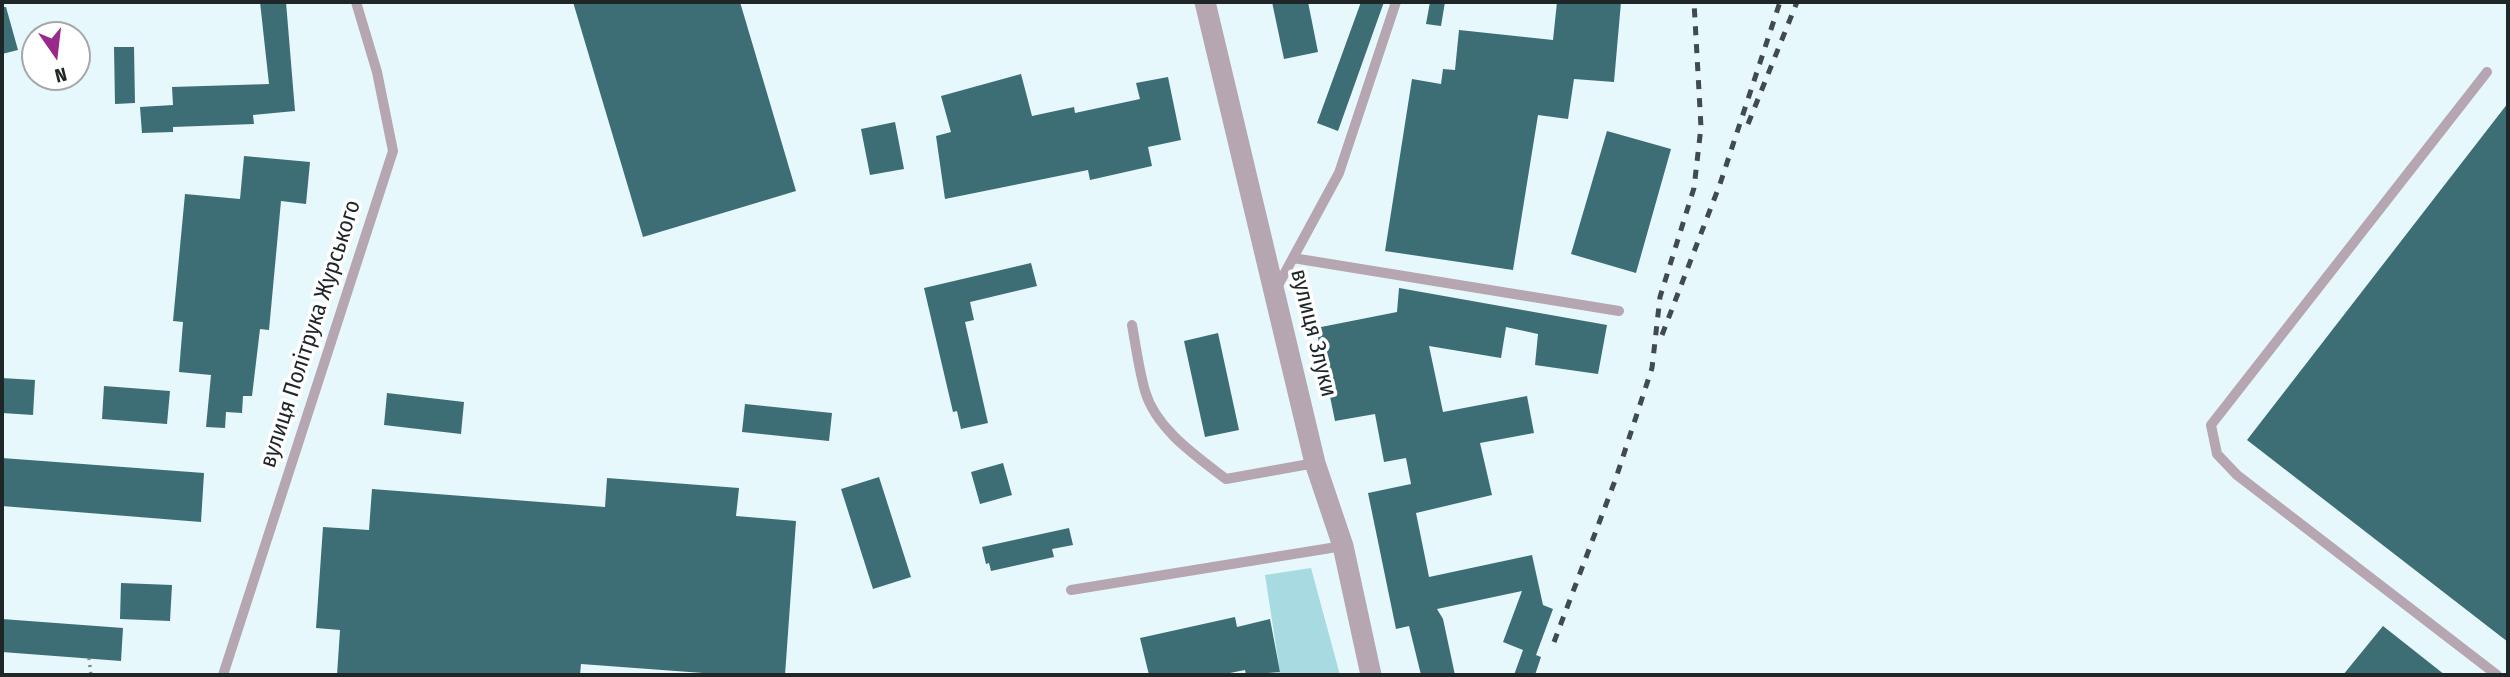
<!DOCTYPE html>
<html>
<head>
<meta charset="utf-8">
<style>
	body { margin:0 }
	#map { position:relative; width:2510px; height:677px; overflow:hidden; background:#e6f8fb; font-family:"Fira Sans Condensed",sans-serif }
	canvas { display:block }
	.frame { position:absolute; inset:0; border:4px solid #1f2627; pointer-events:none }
	.north { position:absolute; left:21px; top:21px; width:70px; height:70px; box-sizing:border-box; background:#fff; border:2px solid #a5a8a9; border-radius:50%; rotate:166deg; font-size:19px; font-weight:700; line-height:28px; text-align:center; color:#1f2627 }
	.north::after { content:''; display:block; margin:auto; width:24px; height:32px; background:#972a8b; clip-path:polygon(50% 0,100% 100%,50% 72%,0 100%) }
</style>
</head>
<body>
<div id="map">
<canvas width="2510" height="677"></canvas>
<div class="frame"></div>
<div class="north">N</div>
</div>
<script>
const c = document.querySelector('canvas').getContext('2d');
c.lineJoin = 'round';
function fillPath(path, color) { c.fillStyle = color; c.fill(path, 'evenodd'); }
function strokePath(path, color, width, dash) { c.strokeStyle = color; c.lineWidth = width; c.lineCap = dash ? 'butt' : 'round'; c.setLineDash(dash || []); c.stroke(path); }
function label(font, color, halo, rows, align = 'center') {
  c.font = font + ' "Fira Sans Condensed",sans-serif'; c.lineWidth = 7; c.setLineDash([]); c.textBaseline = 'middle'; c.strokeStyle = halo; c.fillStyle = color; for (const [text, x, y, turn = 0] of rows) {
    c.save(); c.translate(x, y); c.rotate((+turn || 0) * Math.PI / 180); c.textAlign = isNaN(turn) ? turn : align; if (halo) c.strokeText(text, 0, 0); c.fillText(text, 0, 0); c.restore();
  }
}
fillPath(new Path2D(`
	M 1311,568 L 1340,675 L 1266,675 L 1280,672 L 1265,575 Z`), '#a7dae1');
fillPath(new Path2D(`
	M 260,2 L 286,2 L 295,111 L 253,115 L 254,124 L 173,127 L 173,132 L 142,133 L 140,107 L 173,105 L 172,87 L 269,84 Z
	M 573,2 L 740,2 L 796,191 L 643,237 Z
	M 1272,2 L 1308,2 L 1318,52 L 1284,59 Z
	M 1361,2 L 1384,2 L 1338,131 L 1317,123 Z
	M 1430,2 L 1445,2 L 1441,26 L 1426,24 Z
	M 1557,2 L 1621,2 L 1614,82 L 1574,79 L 1568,119 L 1538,115 L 1513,270 L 1385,251 L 1412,79 L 1441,84 L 1443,69 L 1455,70 L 1459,30 L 1553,40 Z
	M 2,7 L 6,7 L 18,50 L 2,54 Z
	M 114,47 L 134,47 L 135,103 L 115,104 Z
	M 1021,74 L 1032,116 L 1074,107 L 1075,113 L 1140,99 L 1136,83 L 1168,77 L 1181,140 L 1148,147 L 1152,166 L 1090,180 L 1088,170 L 945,199 L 936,136 L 951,132 L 941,96 Z
	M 2508,103 L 2508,642 L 2247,440 Z
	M 895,122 L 904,169 L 870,175 L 861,129 Z
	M 1607,131 L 1671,149 L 1636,273 L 1571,254 Z
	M 244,156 L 310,162 L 306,204 L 281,201 L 269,330 L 260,329 L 252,396 L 243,396 L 242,413 L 226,412 L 225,428 L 206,427 L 211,375 L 179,372 L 183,322 L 173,321 L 185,194 L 240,199 Z
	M 1031,263 L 1037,286 L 970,302 L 974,320 L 965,322 L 988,423 L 961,429 L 957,411 L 953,412 L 924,288 Z
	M 1399,288 L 1607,325 L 1598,374 L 1535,365 L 1538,334 L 1506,327 L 1501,358 L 1429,346 L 1443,412 L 1527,396 L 1534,433 L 1480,443 L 1492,495 L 1416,513 L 1429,577 L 1532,555 L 1543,605 L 1553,609 L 1536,655 L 1541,657 L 1535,675 L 1514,675 L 1523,650 L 1503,642 L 1522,591 L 1437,609 L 1443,619 L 1455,675 L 1421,675 L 1409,626 L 1396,629 L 1368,493 L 1411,484 L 1406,458 L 1384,462 L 1375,414 L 1335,421 L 1316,328 L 1397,312 Z
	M 1218,333 L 1239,430 L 1205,437 L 1184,341 Z
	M 2,378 L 35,380 L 33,415 L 2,413 Z
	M 104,386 L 170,391 L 167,424 L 102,419 Z
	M 387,393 L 464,402 L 461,434 L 384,425 Z
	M 745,404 L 832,413 L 829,441 L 742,432 Z
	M 2,458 L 204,473 L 201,522 L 2,506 Z
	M 1003,463 L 1012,495 L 980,504 L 971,472 Z
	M 879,477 L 911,577 L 873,589 L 841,489 Z
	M 607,478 L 739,488 L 736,516 L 796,521 L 785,675 L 730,675 L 581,664 L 580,675 L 337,675 L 340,630 L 316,628 L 323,527 L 369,530 L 372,489 L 605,507 Z
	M 1069,528 L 1073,545 L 1052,549 L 1054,557 L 991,571 L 989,563 L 986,564 L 982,547 Z
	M 121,583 L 172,585 L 170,621 L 120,619 Z
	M 1235,617 L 1237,627 L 1270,619 L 1280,672 L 1246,675 L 1245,670 L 1220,675 L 1149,675 L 1140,638 Z
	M 2,619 L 123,628 L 121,661 L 2,652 Z
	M 2383,626 L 2445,675 L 2343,675 Z`), '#3d6e75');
strokePath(new Path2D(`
	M 89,658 L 91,675`), '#7c888a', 3.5, [2, 5]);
strokePath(new Path2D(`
	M 2487,72 L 2211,425 L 2217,454 L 2237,475 L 2497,675
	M 1293,258 L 1619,311
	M 1275,291 L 1339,173 L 1396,2
	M 1132,325 C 1136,347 1139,370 1145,391 C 1156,429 1196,456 1226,479 L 1315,463
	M 1071,590 L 1343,546
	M 223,675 L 393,151 L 377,72 L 356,2`), '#b5a6b2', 10);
strokePath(new Path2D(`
	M 1205,2 L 1315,463 L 1343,546 L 1371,675`), '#b5a6b2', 21);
strokePath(new Path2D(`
	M 1748,124 L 1797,2
	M 1662,335 L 1720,184 L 1780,2
	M 1554,642 L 1616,478 L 1652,368 L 1660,297 L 1694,188 L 1701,127 L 1694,2`), '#414a4c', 5, [9, 9]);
label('23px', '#1f2627', '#fff', [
	["вулиця Злуки",1313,333,76],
	["вулиця Політрука Журського",311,334,-72]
]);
</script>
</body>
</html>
